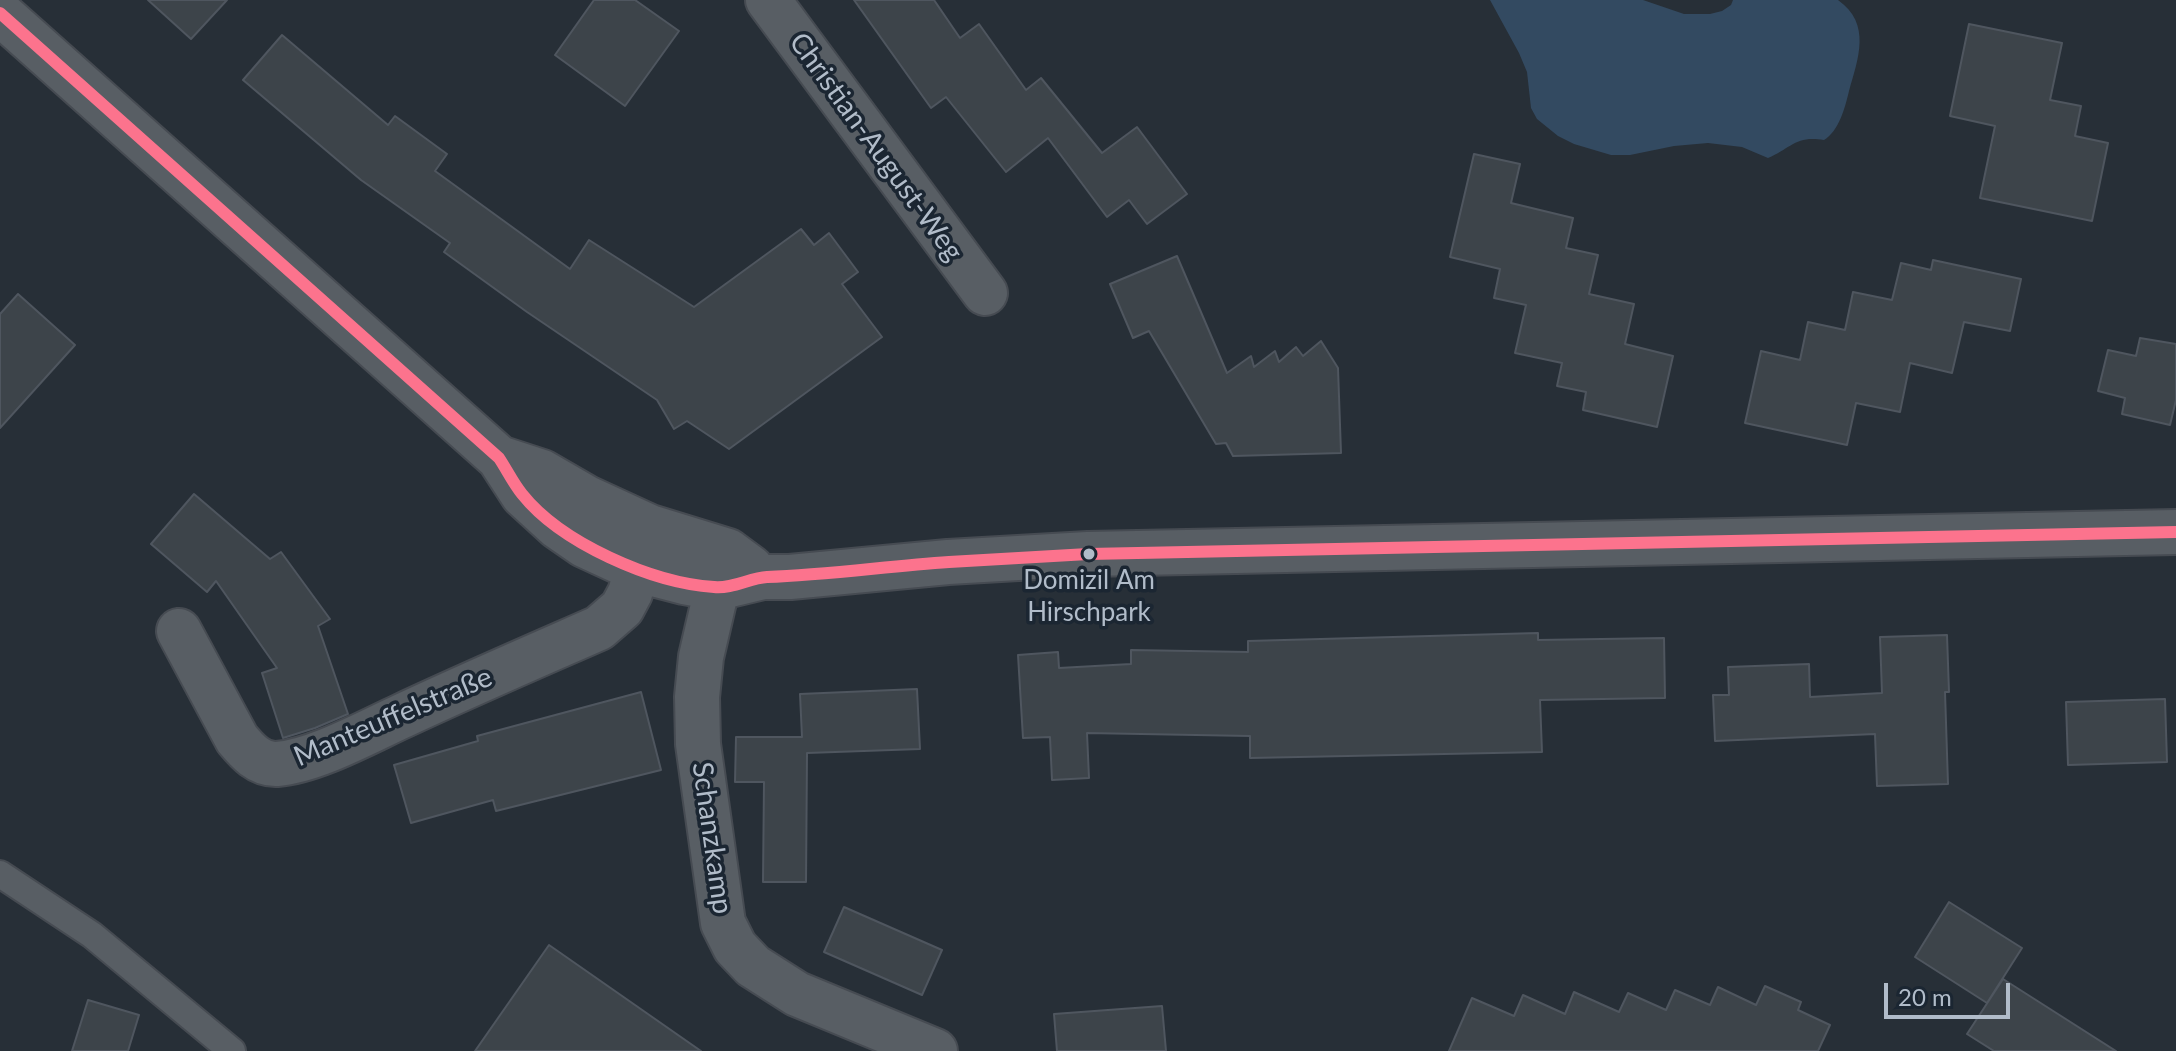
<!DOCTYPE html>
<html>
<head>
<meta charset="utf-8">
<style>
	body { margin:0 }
	#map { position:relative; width:2176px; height:1051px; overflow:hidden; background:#272f37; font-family:Lato,sans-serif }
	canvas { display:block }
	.scale { position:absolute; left:1884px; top:983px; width:126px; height:36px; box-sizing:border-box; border:4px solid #b1bcc9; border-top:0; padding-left:10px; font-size:24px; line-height:28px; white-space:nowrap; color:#b1bcc9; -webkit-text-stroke:6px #1b2632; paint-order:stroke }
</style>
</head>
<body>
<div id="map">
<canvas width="2176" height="1051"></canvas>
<div class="scale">20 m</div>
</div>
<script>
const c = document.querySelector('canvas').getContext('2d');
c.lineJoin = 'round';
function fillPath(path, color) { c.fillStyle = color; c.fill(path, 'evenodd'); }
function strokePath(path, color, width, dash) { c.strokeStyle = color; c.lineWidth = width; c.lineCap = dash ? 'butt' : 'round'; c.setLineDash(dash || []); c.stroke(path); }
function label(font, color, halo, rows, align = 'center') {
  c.font = font + ' Lato,sans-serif'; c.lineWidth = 7; c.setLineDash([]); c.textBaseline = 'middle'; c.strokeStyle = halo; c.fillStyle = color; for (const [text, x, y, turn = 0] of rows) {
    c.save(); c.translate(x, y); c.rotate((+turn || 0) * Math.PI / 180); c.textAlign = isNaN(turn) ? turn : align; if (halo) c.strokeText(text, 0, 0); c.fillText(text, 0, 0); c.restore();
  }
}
fillPath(new Path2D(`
	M 1490,0 L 1643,0 L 1684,14 L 1710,14 L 1722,11 L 1731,5 L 1733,0 L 1838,0 C 1872,24 1858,59 1849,91 C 1845,108 1839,131 1824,140 C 1796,135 1791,148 1768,158 L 1742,147 L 1708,143 L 1674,146 L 1630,155 L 1611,155 L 1574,144 L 1558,136 L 1537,119 L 1531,108 L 1527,72 L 1519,53 Z`), '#334a61');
const building = new Path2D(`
	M 148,0 L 227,0 L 191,39 Z
	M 594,0 L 635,0 L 679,31 L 625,106 L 555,55 Z
	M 854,0 L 934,0 L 960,38 L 979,24 L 1026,90 L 1041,78 L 1102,153 L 1137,127 L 1187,194 L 1147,224 L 1129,200 L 1107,217 L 1048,138 L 1006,172 L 946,97 L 931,108 Z
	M 1969,24 L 2062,43 L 2050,100 L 2081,106 L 2075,136 L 2108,143 L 2092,221 L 1980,198 L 1995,126 L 1950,116 Z
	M 282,35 L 388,125 L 395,116 L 447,154 L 435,171 L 570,269 L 589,240 L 694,307 L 801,229 L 814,245 L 829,233 L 858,272 L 842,284 L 882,337 L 729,449 L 687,421 L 674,429 L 657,400 L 527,312 L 444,252 L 450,243 L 361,180 L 243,80 Z
	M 1474,154 L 1520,164 L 1511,203 L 1573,218 L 1566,248 L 1598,255 L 1589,294 L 1634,304 L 1625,344 L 1673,356 L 1657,427 L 1583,410 L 1586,392 L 1557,386 L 1562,363 L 1515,353 L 1526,305 L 1494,298 L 1500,269 L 1450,257 Z
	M 1177,256 L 1227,373 L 1251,356 L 1254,367 L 1275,351 L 1279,362 L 1296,347 L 1303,356 L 1321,341 L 1338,368 L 1341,453 L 1233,456 L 1226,443 L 1216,444 L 1149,331 L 1133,338 L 1110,284 Z
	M 1933,260 L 2021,279 L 2010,331 L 1964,322 L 1952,373 L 1910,363 L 1900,412 L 1856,403 L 1847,445 L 1745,423 L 1761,351 L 1800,360 L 1808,322 L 1845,330 L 1853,292 L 1892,300 L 1901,263 L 1931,270 Z
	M 18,294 L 75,345 L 0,428 L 0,314 Z
	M 2140,338 L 2176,344 L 2176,400 L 2170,425 L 2122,414 L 2125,398 L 2098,391 L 2108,350 L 2136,356 Z
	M 194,494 L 270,559 L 281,552 L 330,619 L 318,626 L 348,714 L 315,728 L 283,738 L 262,673 L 277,668 L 216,581 L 207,592 L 151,544 Z
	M 1538,633 L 1538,640 L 1664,638 L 1665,698 L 1540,700 L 1542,752 L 1250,758 L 1250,736 L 1087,733 L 1089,778 L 1052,780 L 1050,737 L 1023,738 L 1018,655 L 1058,652 L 1059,668 L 1131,664 L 1131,650 L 1248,652 L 1248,641 Z
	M 1947,635 L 1949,692 L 1945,692 L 1948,784 L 1877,786 L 1875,734 L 1715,741 L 1713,695 L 1729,695 L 1728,667 L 1809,664 L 1810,697 L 1882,693 L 1880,637 Z
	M 917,689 L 920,749 L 807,753 L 806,882 L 763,882 L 764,782 L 735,782 L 736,737 L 802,737 L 800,694 Z
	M 641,692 L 661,770 L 496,811 L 493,800 L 411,823 L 394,765 L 478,741 L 477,736 Z
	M 2165,699 L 2167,762 L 2068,765 L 2066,702 Z
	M 1949,902 L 2022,948 L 1987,1003 L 1915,957 Z
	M 844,907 L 942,950 L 922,995 L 824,952 Z
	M 549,945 L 701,1051 L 475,1051 Z
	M 2003,979 L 2116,1051 L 1994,1051 L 1967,1034 Z
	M 1765,986 L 1801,1002 L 1798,1010 L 1830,1025 L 1818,1051 L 1449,1051 L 1472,998 L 1514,1016 L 1523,995 L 1565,1014 L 1574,992 L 1619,1012 L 1628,993 L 1666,1010 L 1675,990 L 1710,1005 L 1718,987 L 1756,1005 Z
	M 88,1000 L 139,1015 L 128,1051 L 72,1051 Z
	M 1162,1006 L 1166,1051 L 1057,1051 L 1054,1014 Z`);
fillPath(building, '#3d444a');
strokePath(building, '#4f565f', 2);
const service = new Path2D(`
	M 0,874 L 92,935 L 232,1051`);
const minor = new Path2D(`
	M 768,0 L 985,293
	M 0,13 L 499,458 L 523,495 L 558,527 L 584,545 L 638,570 L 684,582 L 717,588 L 763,577 L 790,577 L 948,562 L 1088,554 L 2176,532
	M 499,458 L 542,472 L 587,498 L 650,527 L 728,551 L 751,568
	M 728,551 L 717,588 L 701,657 L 697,697 L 698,744 L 723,923 L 735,947 L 753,966 L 797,994 L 935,1051
	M 179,631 L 237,739 C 247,751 259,765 277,764 C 315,761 367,732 402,716 C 468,685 533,657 599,628 L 622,608 L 630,593 L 650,527`);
strokePath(service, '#464b52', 30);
strokePath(minor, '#464b52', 48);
strokePath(service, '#585e64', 26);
strokePath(minor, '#585e64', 44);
strokePath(new Path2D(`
	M 0,13 L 499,458 C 507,470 513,483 522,494 C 561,543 652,583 714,587 C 732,589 750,578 767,577 C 828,575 888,566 949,562 C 995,559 1042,557 1088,554 L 2176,532`), '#fc738d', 12);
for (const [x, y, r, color] of [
	[1089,554,7,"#b1bcc9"]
]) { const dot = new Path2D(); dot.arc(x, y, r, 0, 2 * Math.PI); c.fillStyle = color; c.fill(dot); strokePath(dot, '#1b2632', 3); }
label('26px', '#b1bcc9', '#1b2632', [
	["Domizil Am",1089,581],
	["Hirschpark",1089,613]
]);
label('28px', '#b1bcc9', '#1b2632', [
	["Christian-August-Weg",876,147,54],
	["Manteuffelstraße",393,717,-23],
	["Schanzkamp",712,838,82]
]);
</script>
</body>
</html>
